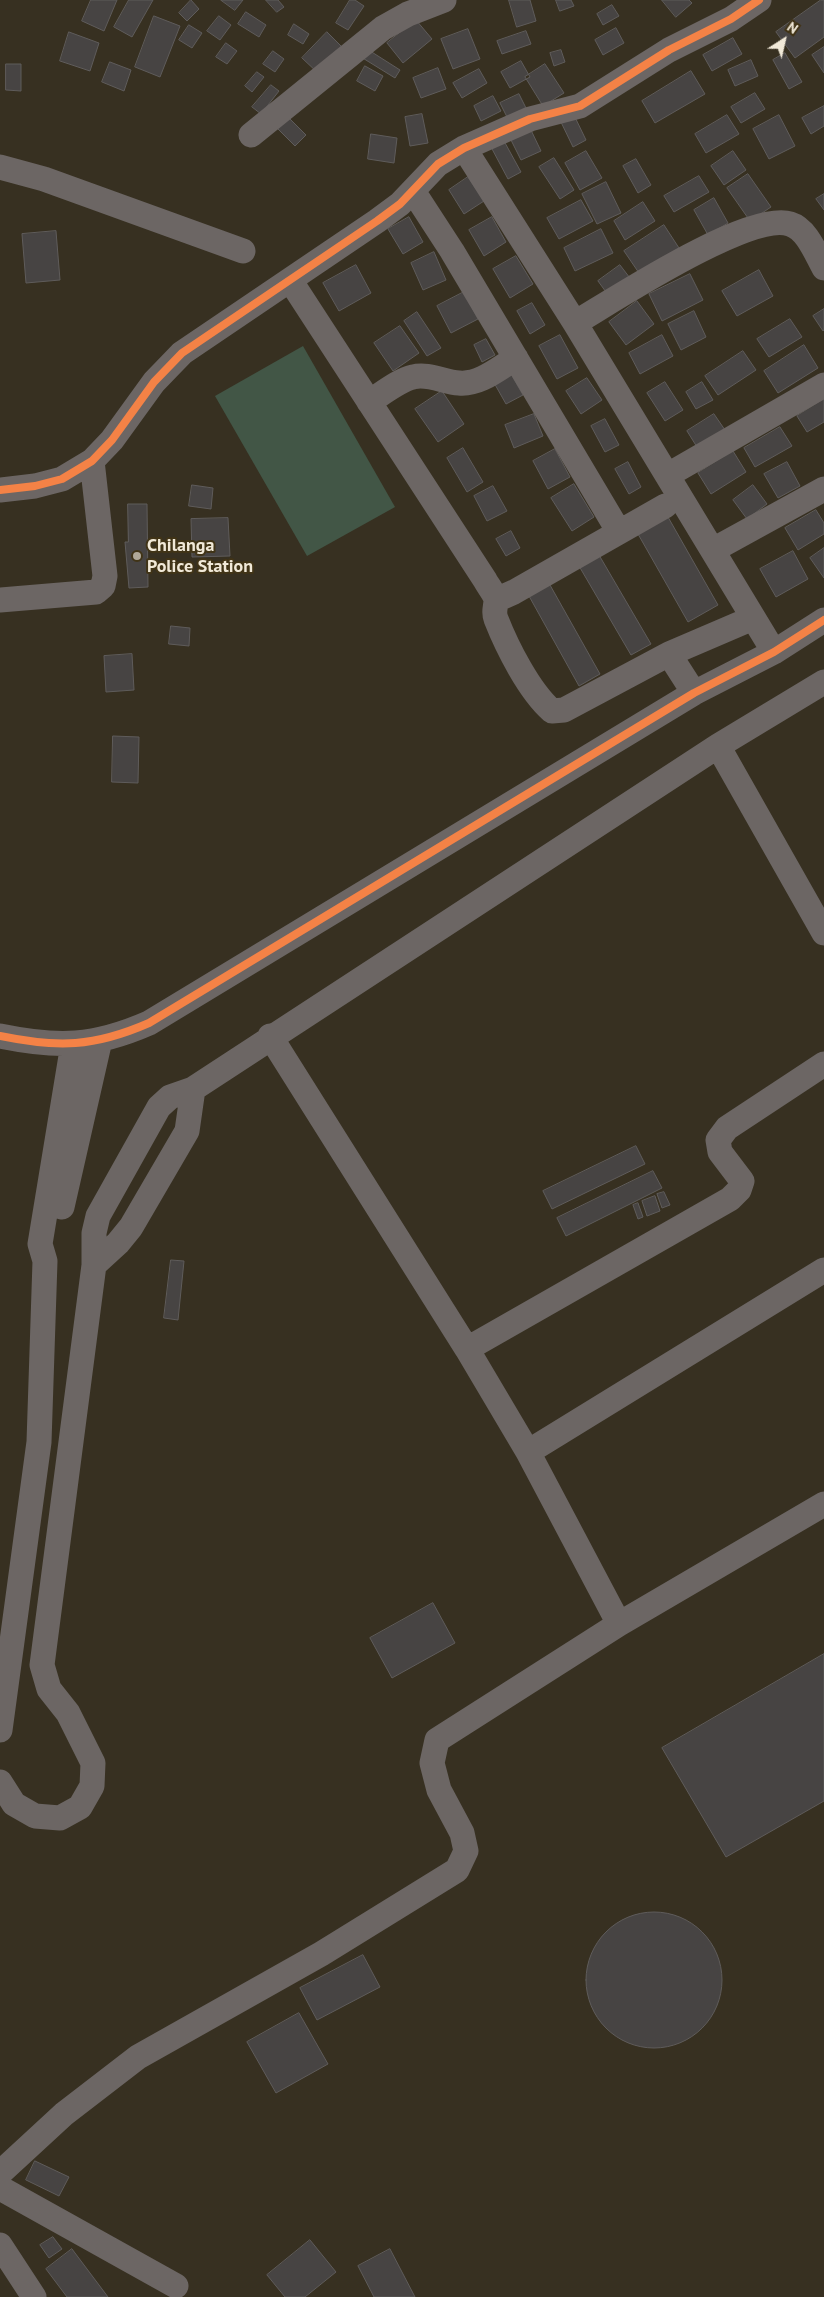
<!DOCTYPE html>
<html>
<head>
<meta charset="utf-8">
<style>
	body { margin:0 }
	#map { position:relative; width:824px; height:2297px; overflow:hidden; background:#373021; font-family:"PT Sans",sans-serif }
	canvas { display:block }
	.north { position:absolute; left:759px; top:15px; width:50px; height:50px; -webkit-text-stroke:4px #413417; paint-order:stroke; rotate:35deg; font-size:14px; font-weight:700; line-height:20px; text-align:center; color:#f1e9d8 }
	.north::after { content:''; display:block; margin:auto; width:18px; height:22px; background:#f1e9d8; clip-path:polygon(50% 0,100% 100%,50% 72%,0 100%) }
</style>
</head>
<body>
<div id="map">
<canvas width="824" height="2297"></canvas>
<div class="north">N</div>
</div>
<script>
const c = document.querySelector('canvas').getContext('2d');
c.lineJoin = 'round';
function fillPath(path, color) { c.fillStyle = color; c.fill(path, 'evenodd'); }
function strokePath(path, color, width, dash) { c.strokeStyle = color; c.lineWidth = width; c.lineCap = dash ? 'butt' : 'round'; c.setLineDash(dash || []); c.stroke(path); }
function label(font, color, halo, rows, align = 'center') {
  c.font = font + ' "PT Sans",sans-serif'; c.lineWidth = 4; c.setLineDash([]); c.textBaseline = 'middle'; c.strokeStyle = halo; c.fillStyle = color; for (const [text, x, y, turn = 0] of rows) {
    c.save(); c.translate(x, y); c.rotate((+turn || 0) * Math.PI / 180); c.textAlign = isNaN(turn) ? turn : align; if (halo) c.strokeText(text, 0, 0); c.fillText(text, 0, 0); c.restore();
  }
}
fillPath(new Path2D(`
	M 303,346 L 395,507 L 307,556 L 215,396 Z`), '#425646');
const building = new Path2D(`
	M 91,0 L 117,0 L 104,31 L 82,21 Z
	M 129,0 L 153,0 L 132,37 L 114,27 Z
	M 191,0 L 199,9 L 187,21 L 179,13 Z
	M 221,0 L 243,0 L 235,10 Z
	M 266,0 L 278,0 L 284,7 L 277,12 Z
	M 350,0 L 355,0 L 364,6 L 348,30 L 336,23 Z
	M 509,0 L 530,0 L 536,21 L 517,27 Z
	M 556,0 L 571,0 L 574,6 L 560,11 Z
	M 662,0 L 689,0 L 692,3 L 676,17 Z
	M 821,0 L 824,0 L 824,37 L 795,58 L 776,32 Z
	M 612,5 L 619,16 L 603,25 L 597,14 Z
	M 246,12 L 266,25 L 259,37 L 238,24 Z
	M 154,16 L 180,26 L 160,77 L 135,67 Z
	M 219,16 L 231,25 L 220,40 L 207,31 Z
	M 416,20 L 432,39 L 403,63 L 387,43 Z
	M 294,24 L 309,34 L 303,44 L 288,35 Z
	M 189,25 L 202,33 L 192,48 L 179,40 Z
	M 616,28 L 624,43 L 603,55 L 595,40 Z
	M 468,29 L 480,59 L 453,69 L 441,39 Z
	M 526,31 L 531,44 L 502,54 L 497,41 Z
	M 69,32 L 99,43 L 90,71 L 60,61 Z
	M 327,32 L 344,49 L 319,74 L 302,58 Z
	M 733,38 L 742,54 L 712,71 L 703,55 Z
	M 226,43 L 237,51 L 227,64 L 216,57 Z
	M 824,47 L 824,73 L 812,55 Z
	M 367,49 L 400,70 L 395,78 L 361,57 Z
	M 561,50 L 565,62 L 554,66 L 550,53 Z
	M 273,51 L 284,59 L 275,72 L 263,64 Z
	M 785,53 L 802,82 L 789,89 L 773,60 Z
	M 751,60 L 758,76 L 735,86 L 728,70 Z
	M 521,61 L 530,77 L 510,88 L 501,72 Z
	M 110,62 L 131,70 L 124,91 L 102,82 Z
	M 6,64 L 21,64 L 21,91 L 6,90 Z
	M 545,64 L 564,93 L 543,106 L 525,77 Z
	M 365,66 L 383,76 L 375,91 L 357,81 Z
	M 438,68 L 446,89 L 421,98 L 413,78 Z
	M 479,69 L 487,83 L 462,98 L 453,83 Z
	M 691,71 L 705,94 L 655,123 L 642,101 Z
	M 257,72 L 264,77 L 252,92 L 245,86 Z
	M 271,85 L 279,91 L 261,114 L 252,107 Z
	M 755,93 L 765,109 L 741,123 L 731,107 Z
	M 519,94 L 527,110 L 508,119 L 500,103 Z
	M 493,96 L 501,111 L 481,121 L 474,106 Z
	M 824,106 L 824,126 L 811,134 L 802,118 Z
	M 572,111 L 586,140 L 573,147 L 559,118 Z
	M 422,114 L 428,143 L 410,146 L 405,117 Z
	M 727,115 L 739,134 L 706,153 L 695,134 Z
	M 779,115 L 795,146 L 769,159 L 753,129 Z
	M 288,117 L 306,135 L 295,146 L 276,127 Z
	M 529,126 L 541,151 L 521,160 L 509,136 Z
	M 371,134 L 397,138 L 394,163 L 368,159 Z
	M 504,141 L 521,172 L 508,179 L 491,147 Z
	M 586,151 L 602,178 L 580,190 L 565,163 Z
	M 733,151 L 746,170 L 724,185 L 711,166 Z
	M 554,158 L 574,190 L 560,199 L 539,167 Z
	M 636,159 L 651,185 L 638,193 L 623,166 Z
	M 748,174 L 771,207 L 750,221 L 727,188 Z
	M 699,176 L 709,192 L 674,212 L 664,196 Z
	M 468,177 L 484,201 L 464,214 L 449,190 Z
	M 606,182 L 621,213 L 597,224 L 582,194 Z
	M 824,194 L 824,210 L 816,199 Z
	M 714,198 L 728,223 L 708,235 L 694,210 Z
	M 581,200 L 593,221 L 559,239 L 547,218 Z
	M 643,202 L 655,221 L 625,240 L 614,221 Z
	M 409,217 L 423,242 L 403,254 L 388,229 Z
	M 492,217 L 506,242 L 484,256 L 469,230 Z
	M 664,225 L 679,248 L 639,273 L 624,251 Z
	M 601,229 L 613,253 L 575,271 L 564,248 Z
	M 56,231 L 60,280 L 26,283 L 22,234 Z
	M 434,252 L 446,280 L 423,290 L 411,263 Z
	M 516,256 L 533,284 L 510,298 L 493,269 Z
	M 356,265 L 371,293 L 339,311 L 323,283 Z
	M 620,265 L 633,282 L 611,299 L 598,281 Z
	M 759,270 L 773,296 L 737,316 L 722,291 Z
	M 690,274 L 703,300 L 662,321 L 649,294 Z
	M 464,292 L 478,319 L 451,333 L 437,306 Z
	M 637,301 L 654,324 L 626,345 L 609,322 Z
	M 532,303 L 545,325 L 530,334 L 517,311 Z
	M 824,309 L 824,330 L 823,331 L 813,316 Z
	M 694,311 L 706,337 L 681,350 L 668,324 Z
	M 417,312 L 441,348 L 427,356 L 404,321 Z
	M 790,319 L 802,337 L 769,357 L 757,339 Z
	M 400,326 L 419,353 L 393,371 L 374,343 Z
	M 560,335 L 578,368 L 557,379 L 539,346 Z
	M 662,335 L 673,356 L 640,374 L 629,353 Z
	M 486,339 L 495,355 L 482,362 L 474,345 Z
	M 804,345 L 818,368 L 778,393 L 764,371 Z
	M 743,351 L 756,370 L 718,395 L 705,376 Z
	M 510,372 L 523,395 L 506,404 L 493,381 Z
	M 587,378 L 602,400 L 581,414 L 566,391 Z
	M 665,382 L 683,410 L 665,421 L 647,393 Z
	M 702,382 L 713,400 L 696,409 L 686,392 Z
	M 442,391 L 464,424 L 438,442 L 415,409 Z
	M 824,399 L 824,422 L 807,432 L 797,416 Z
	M 534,414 L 543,436 L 514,448 L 505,425 Z
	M 714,414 L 725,430 L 697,447 L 687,431 Z
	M 605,419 L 619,445 L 605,452 L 591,426 Z
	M 780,427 L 792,446 L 755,467 L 744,448 Z
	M 463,448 L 483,482 L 467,492 L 447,458 Z
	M 555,449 L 570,477 L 548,489 L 533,461 Z
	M 733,451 L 746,472 L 711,494 L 698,473 Z
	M 628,462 L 641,487 L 629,494 L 615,469 Z
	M 787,462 L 800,486 L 778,498 L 764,474 Z
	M 574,484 L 594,517 L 572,531 L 551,498 Z
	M 192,485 L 213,488 L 211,509 L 189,506 Z
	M 753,485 L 767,504 L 747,519 L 733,500 Z
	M 493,486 L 507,511 L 487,521 L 474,496 Z
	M 128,504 L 147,504 L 148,587 L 129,588 L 125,542 L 128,542 Z
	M 816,510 L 824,523 L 824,534 L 798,550 L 785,528 Z
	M 668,517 L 718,605 L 688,622 L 638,534 Z
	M 228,518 L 230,556 L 192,557 L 191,519 Z
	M 511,531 L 520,548 L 506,556 L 496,539 Z
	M 824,548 L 824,578 L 810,558 Z
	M 793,551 L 808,579 L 776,597 L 760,569 Z
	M 599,555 L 651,644 L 631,655 L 579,566 Z
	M 550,585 L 600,674 L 579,686 L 529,596 Z
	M 171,626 L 190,628 L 189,646 L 169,644 Z
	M 132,654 L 134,690 L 106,692 L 104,656 Z
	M 113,736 L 139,737 L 138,783 L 112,782 Z
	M 636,1146 L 645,1164 L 552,1209 L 543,1191 Z
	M 653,1171 L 662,1188 L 566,1236 L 557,1218 Z
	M 664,1192 L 670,1205 L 662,1208 L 657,1194 Z
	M 655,1196 L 660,1211 L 647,1216 L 642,1201 Z
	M 638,1203 L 643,1217 L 638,1219 L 633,1205 Z
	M 171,1260 L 184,1261 L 178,1320 L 164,1318 Z
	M 433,1603 L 455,1643 L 392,1678 L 370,1638 Z
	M 824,1654 L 824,1801 L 726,1857 L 662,1748 Z
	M586 1980a68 68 0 1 1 136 0a68 68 0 1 1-136 0Z
	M 363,1955 L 380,1987 L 317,2020 L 300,1988 Z
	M 299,2013 L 328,2064 L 276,2093 L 247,2042 Z
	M 35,2161 L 69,2177 L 59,2196 L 26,2180 Z
	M 53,2237 L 62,2249 L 49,2258 L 40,2245 Z
	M 310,2240 L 336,2272 L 305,2297 L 285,2297 L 267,2275 Z
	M 72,2249 L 108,2297 L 67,2297 L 46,2269 Z
	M 390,2249 L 415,2297 L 374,2297 L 358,2266 Z`);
fillPath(building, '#474443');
strokePath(building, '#5f5c5b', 1);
strokePath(new Path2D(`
	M 251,135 L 383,28 L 408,14 L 444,0
	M 464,148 L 575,323 L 774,652
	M 0,167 L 44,179 L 243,251
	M 413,191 L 452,251 L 619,532
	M 290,280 L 485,580 C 488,586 495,594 496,600 C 496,607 493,612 496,619 C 507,647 529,691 552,711 L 564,710 L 669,654 L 753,618
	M 575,323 C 614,300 749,211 790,224 C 807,229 816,254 824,268
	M 369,402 C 382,394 399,380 413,377 C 428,373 444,382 459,383 C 480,385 499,368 516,358
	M 668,475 L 824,385
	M 0,490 L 35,486 L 62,479 L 92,461 L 112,440 L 154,382 L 182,353 L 377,221 L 400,204 L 438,164 L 464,148 L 530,119 L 580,106 L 669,50 L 731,19 L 759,0
	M 713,550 L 824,489
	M 0,600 L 96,592 L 103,586 L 105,576 L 92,461
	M 496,600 L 514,592 L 665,506
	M 669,654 L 694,693
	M 718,746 L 824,933
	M 0,1036 C 58,1048 94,1047 149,1023 L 694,693 L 774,652 L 824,620
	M 62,1207 L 100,1040
	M 94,1265 L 118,1243 L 131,1227 L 187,1131 L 193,1089
	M 467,1349 L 730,1199 L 739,1190 L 742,1181 L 720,1152 L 718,1140 L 727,1128 L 824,1064
	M 528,1452 L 824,1270
	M 619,1624 L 824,1504
	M 0,1730 L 39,1442 L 45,1261 L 40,1244 L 73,1044
	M 0,1782 L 14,1804 L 35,1816 L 60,1818 L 80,1807 L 92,1786 L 93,1763 L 68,1713 L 49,1689 L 42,1665 L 94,1265 L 94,1233 L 98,1216 L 159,1107 L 170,1097 L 193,1089 L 718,746 L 824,682
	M 0,2173 L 64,2114 L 138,2057 L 321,1954 L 457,1870 L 466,1851 L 462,1833 L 439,1790 L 432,1763 L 437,1740 L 619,1624 L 528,1452 L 467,1349 L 270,1036
	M 0,2188 L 176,2286
	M 0,2245 L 34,2297`), '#6c6664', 25);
strokePath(new Path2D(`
	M 0,490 L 35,486 L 62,479 L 92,461 L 112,440 L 154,382 L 182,353 L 377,221 L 400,204 L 438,164 L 464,148 L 530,119 L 580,106 L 669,50 L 731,19 L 759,0
	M 0,1036 C 58,1048 94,1047 149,1023 L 694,693 L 774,652 L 824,620`), '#f48246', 8);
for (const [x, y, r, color] of [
	[137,556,5,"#b0a898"]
]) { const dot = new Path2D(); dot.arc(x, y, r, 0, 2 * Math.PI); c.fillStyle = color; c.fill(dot); strokePath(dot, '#413417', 2); }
label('bold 18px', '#f1e9d8', '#413417', [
	["Chilanga",147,546],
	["Police Station",147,567]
], 'left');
</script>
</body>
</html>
